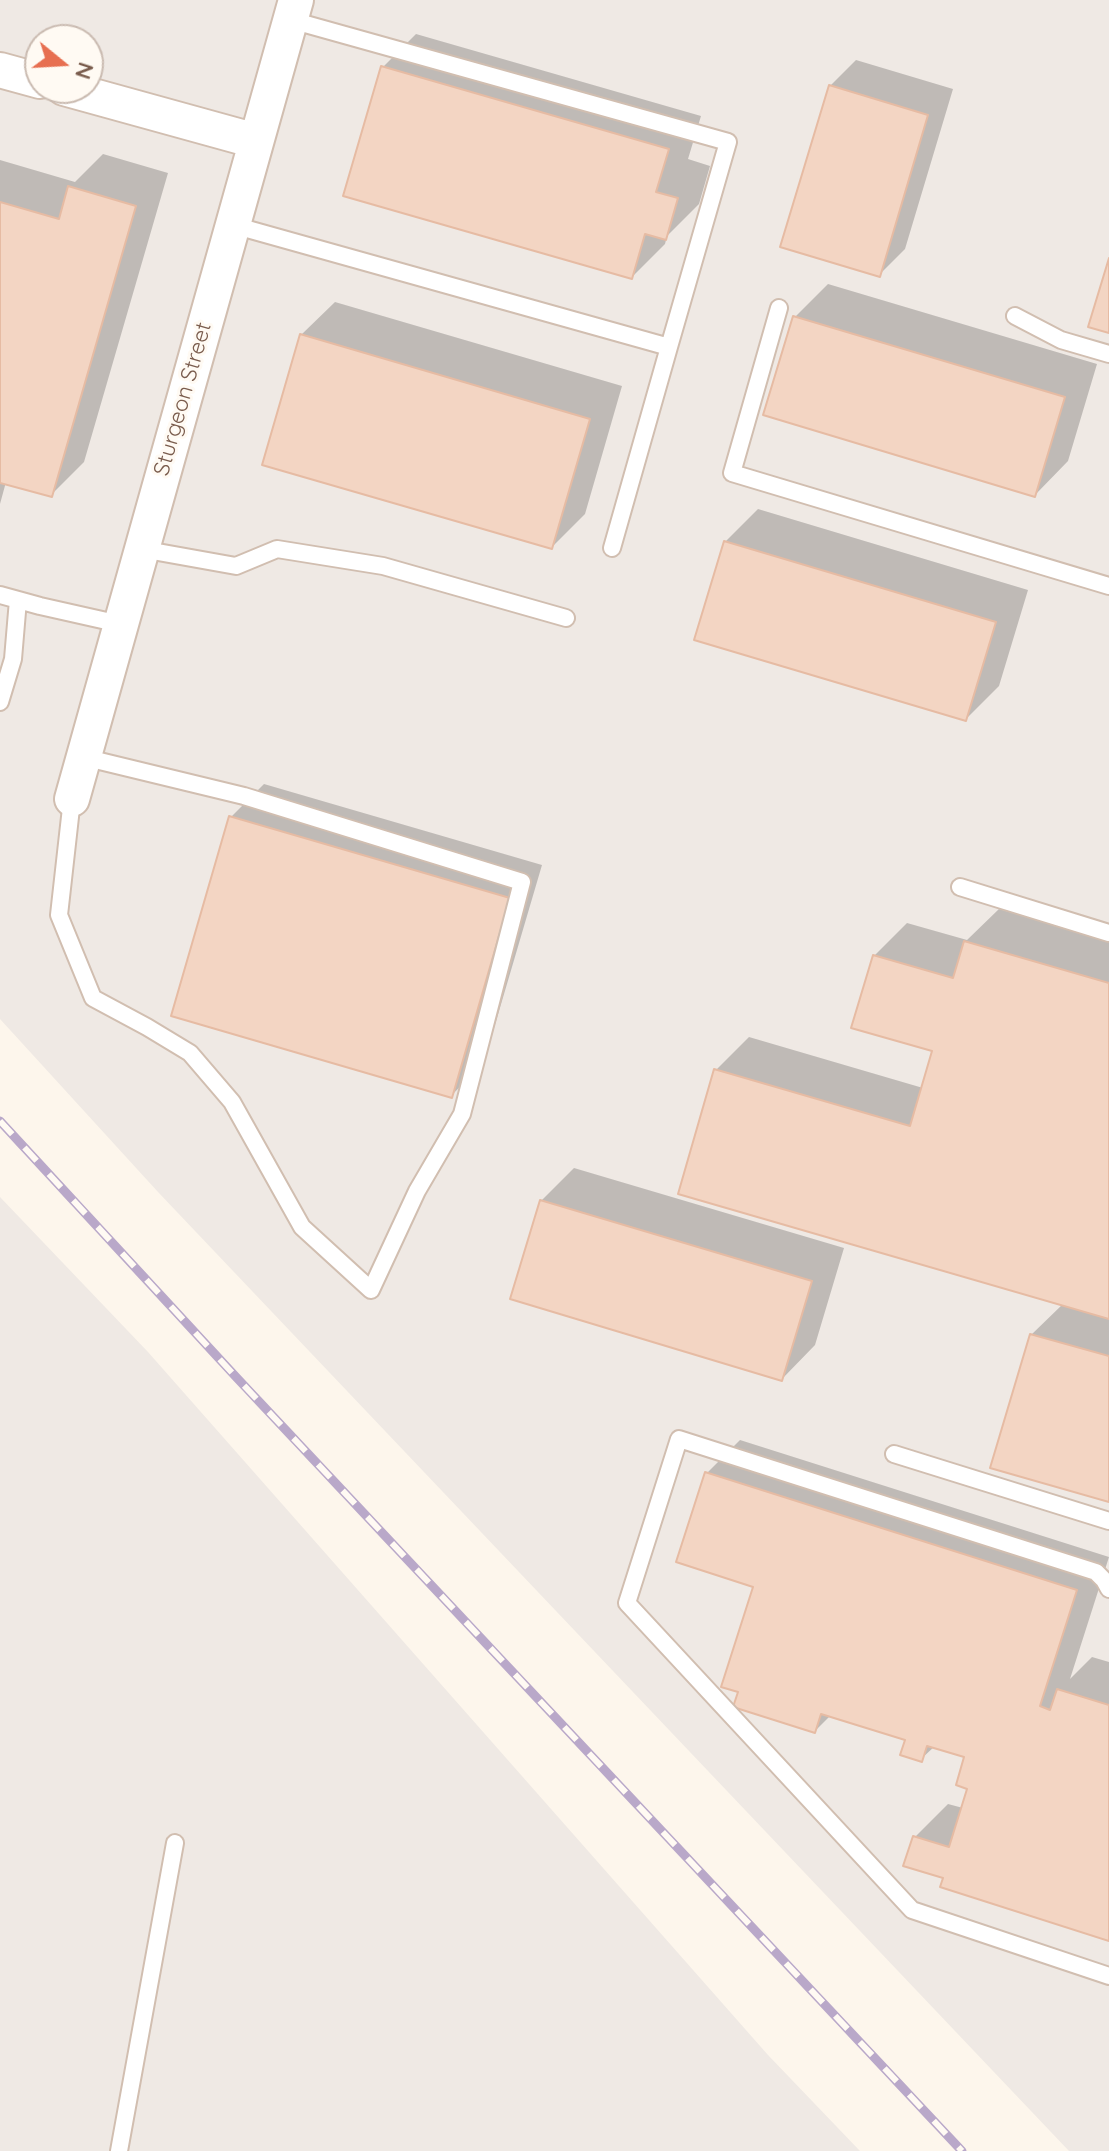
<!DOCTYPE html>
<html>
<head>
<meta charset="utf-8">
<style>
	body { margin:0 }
	#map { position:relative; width:1109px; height:2151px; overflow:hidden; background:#fdf6ec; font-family:Quicksand,sans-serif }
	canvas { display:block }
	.north { position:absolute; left:24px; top:24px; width:80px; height:80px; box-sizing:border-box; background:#fffaf3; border:2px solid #cabbb1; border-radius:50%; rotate:108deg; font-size:22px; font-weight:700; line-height:32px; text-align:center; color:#7a5c4d }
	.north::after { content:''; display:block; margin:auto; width:28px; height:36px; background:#e76f51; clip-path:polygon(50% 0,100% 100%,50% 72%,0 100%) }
</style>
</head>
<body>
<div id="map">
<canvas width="1109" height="2151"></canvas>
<div class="north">N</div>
</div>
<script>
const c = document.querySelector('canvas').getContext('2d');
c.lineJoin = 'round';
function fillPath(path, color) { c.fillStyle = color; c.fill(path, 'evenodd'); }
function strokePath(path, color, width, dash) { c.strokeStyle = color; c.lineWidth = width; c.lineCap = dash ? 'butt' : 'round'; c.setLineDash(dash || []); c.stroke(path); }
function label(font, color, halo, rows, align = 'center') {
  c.font = font + ' Quicksand,sans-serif'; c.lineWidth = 6; c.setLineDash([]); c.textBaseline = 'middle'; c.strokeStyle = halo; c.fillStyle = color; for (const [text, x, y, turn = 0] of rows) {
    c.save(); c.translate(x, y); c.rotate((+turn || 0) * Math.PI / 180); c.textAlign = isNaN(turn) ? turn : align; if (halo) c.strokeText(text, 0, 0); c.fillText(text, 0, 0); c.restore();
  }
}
fillPath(new Path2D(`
	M 0,0 L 1109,0 L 1109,2151 L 1069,2151 L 158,1192 L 0,1019 ZM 40,40 L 88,40 L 88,88 L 40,88 Z
	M 0,1197 L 148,1352 L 768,2055 L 860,2151 L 0,2151 Z`), '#efe9e4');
fillPath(new Path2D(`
	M 416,34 L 701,116 L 688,159 L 710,166 L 699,204 L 667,236 L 665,244 L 632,277 L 383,67 Z
	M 856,60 L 953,89 L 905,249 L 879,275 L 830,86 Z
	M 103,154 L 168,173 L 84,462 L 51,495 L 6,482 L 0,504 L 0,160 L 75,182 Z
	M 828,284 L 1097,364 L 1068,461 L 1035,495 L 795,317 Z
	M 335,302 L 622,386 L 585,514 L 552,547 L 301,335 Z
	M 758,509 L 1028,590 L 999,686 L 966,719 L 725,542 Z
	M 264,784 L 542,865 L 484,1062 L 451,1096 L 231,817 Z
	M 999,909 L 1109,941 L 1109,1500 L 1031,1335 L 1063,1304 L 716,1070 L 749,1037 L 923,1088 L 934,1050 L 874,956 L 907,923 L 967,940 Z
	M 574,1168 L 844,1248 L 815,1345 L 782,1379 L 541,1201 Z
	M 740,1440 L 1109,1557 L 1070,1679 L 1092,1657 L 1109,1662 L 1109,1939 L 946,1877 L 915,1837 L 948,1804 L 963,1808 L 970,1787 L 967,1756 L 935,1746 L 921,1759 L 907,1739 L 831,1715 L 815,1731 L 756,1585 L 707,1473 Z`), '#0003');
const building = new Path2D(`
	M 381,66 L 669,149 L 656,192 L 678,198 L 666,240 L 645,234 L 632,279 L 343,196 Z
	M 829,85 L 928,115 L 880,277 L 780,247 Z
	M 68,186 L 136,206 L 52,497 L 0,483 L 0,202 L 59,219 Z
	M 1109,258 L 1109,333 L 1088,327 Z
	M 793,316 L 1065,397 L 1035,497 L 763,415 Z
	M 300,334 L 590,419 L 552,549 L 262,465 Z
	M 724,541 L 996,622 L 966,721 L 694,640 Z
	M 229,816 L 510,898 L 452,1098 L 171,1016 Z
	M 964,941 L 1109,983 L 1109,1319 L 678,1194 L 714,1069 L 910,1126 L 932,1051 L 851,1028 L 873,955 L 953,978 Z
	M 540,1200 L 812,1281 L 782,1381 L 510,1299 Z
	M 1030,1334 L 1109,1356 L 1109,1502 L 990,1468 Z
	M 705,1472 L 1077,1590 L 1040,1706 L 1050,1710 L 1057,1689 L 1109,1705 L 1109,1941 L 940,1887 L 943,1878 L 903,1866 L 913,1836 L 949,1847 L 967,1789 L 956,1785 L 964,1757 L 927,1746 L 922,1762 L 900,1755 L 905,1740 L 821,1714 L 815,1733 L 733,1707 L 738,1692 L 721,1687 L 753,1587 L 676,1562 Z`);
fillPath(building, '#f3d5c3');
strokePath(building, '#e6bba3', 2);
const service = new Path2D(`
	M 291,20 L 728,142 L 669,347
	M 233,225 L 669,347 L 612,548
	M 779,308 L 732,473 L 1109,586
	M 1015,316 L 1061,340 L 1109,354
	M 141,549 L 236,566 L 277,549 L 383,566 L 566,618
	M 0,595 L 40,606 L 120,624
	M 0,702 L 13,659 L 18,600
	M 72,799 L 59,915 L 93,998 L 147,1027 L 190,1053 L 232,1102 L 302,1227 L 371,1290 L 417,1191 L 462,1114 L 522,882 L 244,796 L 83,757
	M 960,887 L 1109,933
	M 894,1454 L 1109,1521
	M 1109,1589 L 1104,1580 L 1096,1572 L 679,1439 L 627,1603 L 912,1910 L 1109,1976
	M 119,2151 L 175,1843`);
const minor = new Path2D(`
	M 0,70 L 40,81
	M 64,88 L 256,141
	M 72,799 L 296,0`);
strokePath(service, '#d1beb0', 20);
strokePath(minor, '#d1beb0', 38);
strokePath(service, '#fff', 16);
strokePath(minor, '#fff', 34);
const rail = new Path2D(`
	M 0,1121 L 237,1378 L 962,2151`);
strokePath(rail, '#b9a8c9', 9);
strokePath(rail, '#fffaf3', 6, [18]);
label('22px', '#7a5c4d', '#fffaf3', [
	["Sturgeon Street",183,399,-74]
]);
</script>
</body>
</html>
